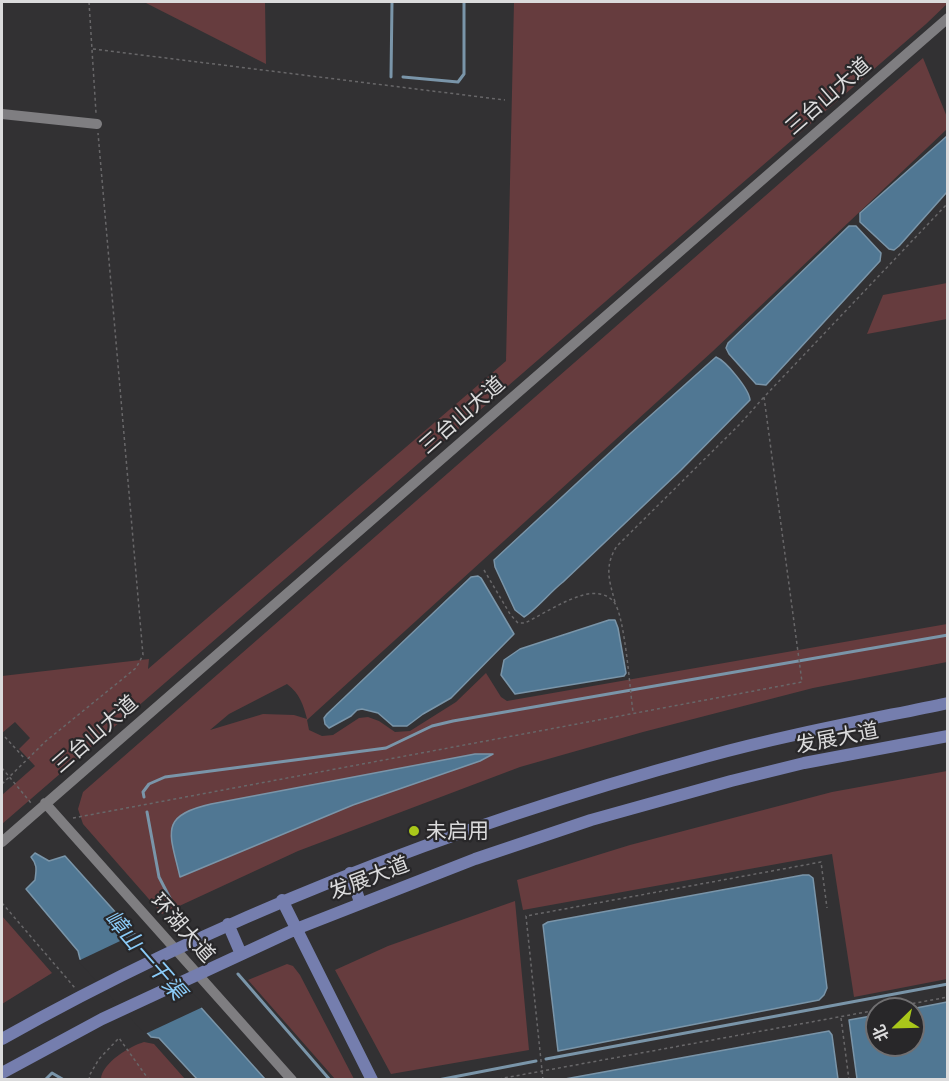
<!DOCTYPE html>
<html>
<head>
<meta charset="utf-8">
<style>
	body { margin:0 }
	#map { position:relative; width:949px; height:1081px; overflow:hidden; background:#323133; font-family:"Exo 2","Noto Sans SC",sans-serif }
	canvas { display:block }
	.frame { position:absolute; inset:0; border:3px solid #dbdbdc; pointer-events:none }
	.north { position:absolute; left:865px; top:997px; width:60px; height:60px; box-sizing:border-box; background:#282729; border:2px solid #706f71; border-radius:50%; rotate:247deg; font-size:16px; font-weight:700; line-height:24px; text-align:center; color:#dbdbdc }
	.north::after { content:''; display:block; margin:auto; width:21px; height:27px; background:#a9c71a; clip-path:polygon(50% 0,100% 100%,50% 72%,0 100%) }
</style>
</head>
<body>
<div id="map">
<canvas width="949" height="1081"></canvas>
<div class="frame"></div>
<div class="north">北</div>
</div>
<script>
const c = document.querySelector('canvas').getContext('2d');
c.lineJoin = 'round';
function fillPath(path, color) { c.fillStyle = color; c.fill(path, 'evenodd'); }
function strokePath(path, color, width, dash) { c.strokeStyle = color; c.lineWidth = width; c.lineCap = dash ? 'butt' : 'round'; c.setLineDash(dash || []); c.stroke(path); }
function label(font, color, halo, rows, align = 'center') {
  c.font = font + ' "Exo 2","Noto Sans SC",sans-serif'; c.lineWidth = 4.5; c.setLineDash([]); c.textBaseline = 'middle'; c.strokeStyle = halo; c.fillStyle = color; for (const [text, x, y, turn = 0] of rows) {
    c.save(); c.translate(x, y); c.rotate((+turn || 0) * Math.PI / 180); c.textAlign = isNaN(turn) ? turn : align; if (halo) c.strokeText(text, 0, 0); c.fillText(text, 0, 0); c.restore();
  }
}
fillPath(new Path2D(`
	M 144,2 L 265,2 L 266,64 Z
	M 514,2 L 948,3 L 926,24 L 2,824 L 2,795 L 35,766 L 19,749 L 30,738 L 15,722 L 2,733 L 2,676 L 149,659 L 148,669 L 506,361 Z
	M 923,58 L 947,117 L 947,129 L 713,351 L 307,720 L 309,730 L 322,736 L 333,735 L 359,718 L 368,717 L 379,721 L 395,732 L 410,731 L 456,702 L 486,673 L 501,697 L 507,701 L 947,624 L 947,662 L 813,688 L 643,732 L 520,767 L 298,851 L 162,914 L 83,824 L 78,809 L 83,792 ZM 287,684 C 300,694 303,704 307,719 L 294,715 L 263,714 L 210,730 L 229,714 Z
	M 947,283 L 947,319 L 867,334 L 883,295 Z
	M 947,771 L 947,979 L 854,997 L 832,854 L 523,910 L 517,880 L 630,845 L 832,792 Z
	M 515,901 L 529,1050 L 391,1074 L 335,970 L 388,946 Z
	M 2,916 L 52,973 L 2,1004 Z
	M 287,964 L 293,966 L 300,975 L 354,1079 L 335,1079 L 248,980 Z
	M 144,1042 L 154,1044 L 185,1079 L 101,1079 C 102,1063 130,1046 144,1042 Z`), '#663c3e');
const water = new Path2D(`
	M 947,136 L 947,192 L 899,246 L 894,250 L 889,249 L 860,222 L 860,213 Z
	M 849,226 L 856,226 L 881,253 L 880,261 L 766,385 L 756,384 L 729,354 L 726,348 L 728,343 Z
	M 716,357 C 726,361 749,389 750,400 L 681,470 L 563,582 C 551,591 535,611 524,617 L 515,610 L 495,567 L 494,560 L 631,433 Z
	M 478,576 L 481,578 L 514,634 L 451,698 L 423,714 L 407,726 L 393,726 L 378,713 L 362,709 L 357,710 L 351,716 L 329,728 L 325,724 L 324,718 L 327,714 L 471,577 Z
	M 609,620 L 615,620 L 618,628 L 626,673 L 624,676 L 515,694 L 501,675 L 504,660 L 520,649 Z
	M 475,754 L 493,754 L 480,761 L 353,805 L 180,877 C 170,833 158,816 211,804 Z
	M 35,853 L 49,861 L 65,856 L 265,1079 L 197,1079 L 159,1038 L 151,1037 L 80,959 L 78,951 L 26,889 L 35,880 C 36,871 38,865 31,857 Z
	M 803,875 L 809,875 L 813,878 L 827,988 L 824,995 L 819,1000 L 558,1051 L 543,925 L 548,922 Z
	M 947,1002 L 947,1079 L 857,1079 L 849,1020 L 877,1015 L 877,1045 L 913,1045 L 913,1009 L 911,1009 Z
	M 829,1031 L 832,1035 L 838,1079 L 565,1079 Z`);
fillPath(water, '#507793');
strokePath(water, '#7a95a9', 1.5);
fillPath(new Path2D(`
	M 137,933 L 205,1006 L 145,1034 L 78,961 Z`), '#323133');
strokePath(new Path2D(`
	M 391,77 L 392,2
	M 403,77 L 458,82 L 464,74 L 464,2
	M 144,797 L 143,792 L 149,784 L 165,777 L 386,748 L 432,726 L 453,721 L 948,635
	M 147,812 L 159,877 L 174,906
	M 238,974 L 330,1080
	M 546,1059 L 948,984
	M 45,1080 L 52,1073 L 64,1080
	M 438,1080 L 536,1061`), '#7a95a9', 3);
strokePath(new Path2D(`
	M 89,2 L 96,113
	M 93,49 L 505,100
	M 484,570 L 510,614 L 518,623 L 525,623 C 543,614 561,602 580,596 C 591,592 606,592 614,602 C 625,616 630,691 633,712
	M 615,602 C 609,580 604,566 617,546 L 739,425 L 764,397
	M 5,737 L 25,759
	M 2,768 L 31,803
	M 2,784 L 46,741 L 136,668 L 143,655 L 98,133
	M 73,818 L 802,682 L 764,397 L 948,203
	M 2,903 L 75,988
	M 883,1009 L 948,997
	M 841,1018 L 849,1080
	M 90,1080 L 89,1076 L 99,1059 L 119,1038 L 149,1080
	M 493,1080 L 877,1010
	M 543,1080 L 526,916 L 821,862 L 827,908`), '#686769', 1.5, [3, 3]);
strokePath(new Path2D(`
	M 2,114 L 97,124
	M 45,803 L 292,1080
	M 2,842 L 948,18`), '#7f7e81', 10);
strokePath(new Path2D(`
	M 350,873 L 360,902
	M 282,900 L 372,1080
	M 228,924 L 241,954
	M 2,1039 C 224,914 459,824 705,757 C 785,735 867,720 948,703
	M 2,1073 L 102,1019 L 296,929 L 475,859 L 591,820 L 731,781 L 804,763 L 948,736`), '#757eae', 12);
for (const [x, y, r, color] of [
	[414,831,6,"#a9c71a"]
]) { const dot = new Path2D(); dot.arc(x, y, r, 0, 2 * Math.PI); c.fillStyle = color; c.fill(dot); strokePath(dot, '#282729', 2); }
label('21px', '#dbdbdc', '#282729', [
	["三台山大道",828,96,-41],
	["三台山大道",462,415,-41],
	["三台山大道",95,734,-41],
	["发展大道",837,738,-11],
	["发展大道",369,878,-21],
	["环湖大道",183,928,48]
]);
label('21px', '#dbdbdc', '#282729', [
	["未启用",426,831]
], 'left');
label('italic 22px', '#8bccf9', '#282729', [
	["嶂山一干渠",145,955,49]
]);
</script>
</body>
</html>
